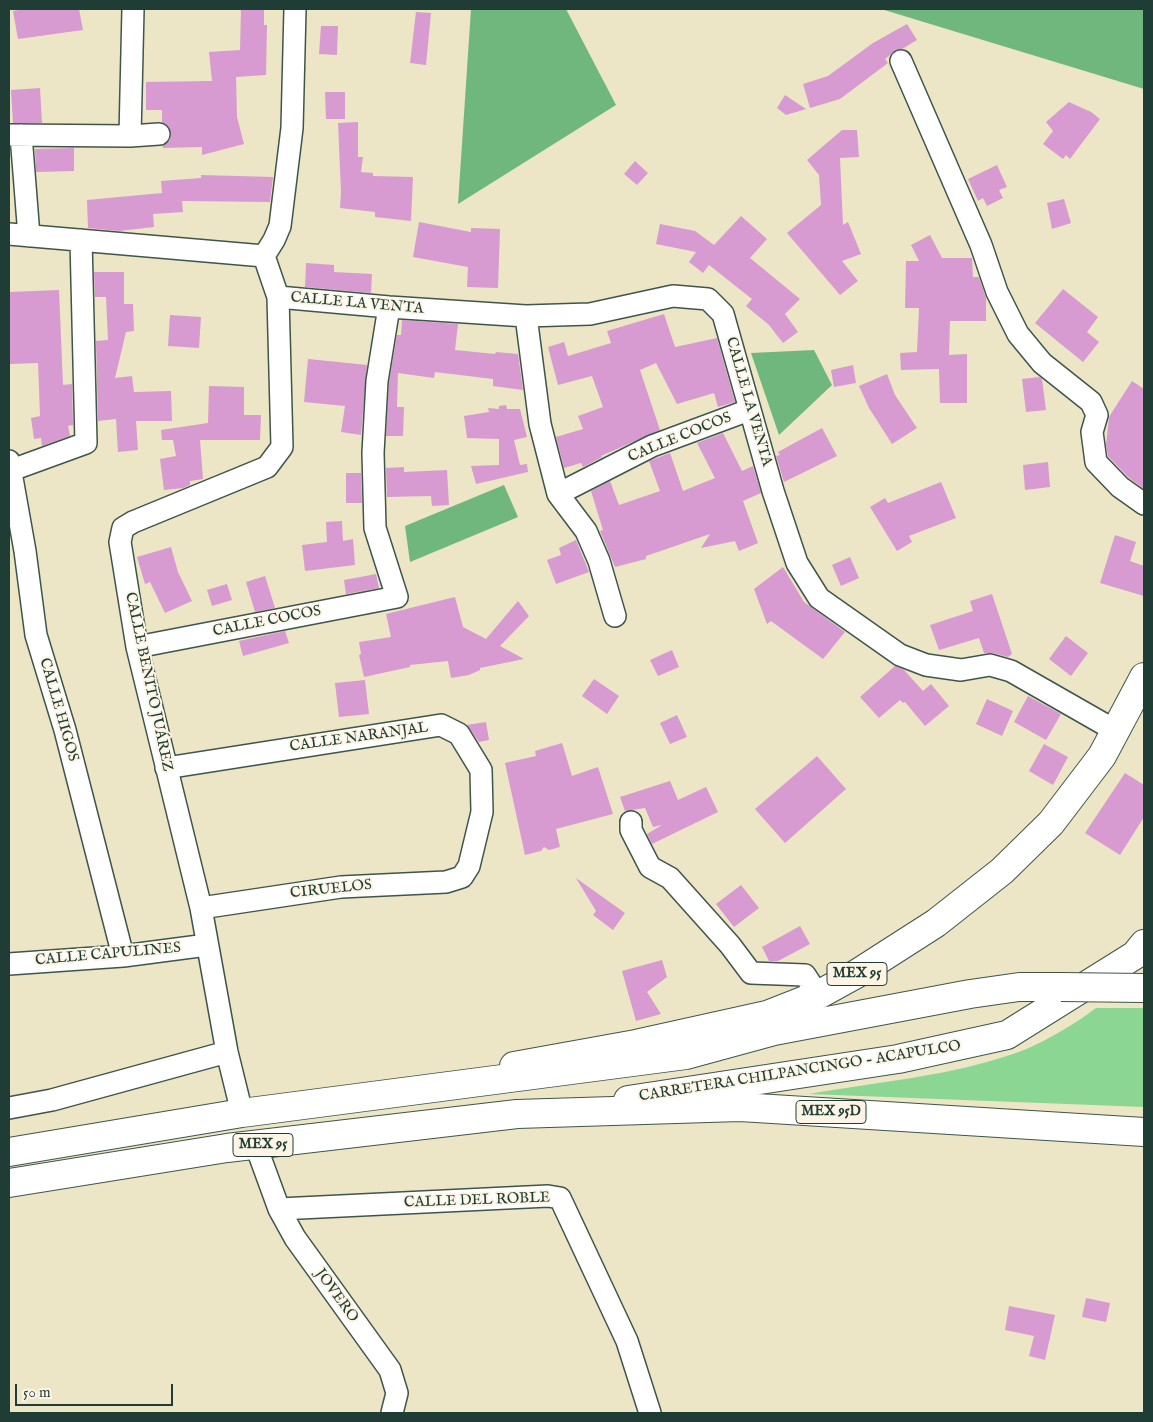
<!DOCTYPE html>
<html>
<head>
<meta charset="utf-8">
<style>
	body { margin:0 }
	#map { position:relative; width:1153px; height:1422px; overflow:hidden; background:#ece5c6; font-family:"IM FELL English",serif }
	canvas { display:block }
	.frame { position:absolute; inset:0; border:10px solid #1f3d34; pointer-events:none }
	.scale { position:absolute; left:15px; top:1384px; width:158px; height:22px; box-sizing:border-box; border:2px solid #1f3d34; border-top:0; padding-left:6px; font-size:15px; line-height:18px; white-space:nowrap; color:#1f3d34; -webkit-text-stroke:4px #fcf5e5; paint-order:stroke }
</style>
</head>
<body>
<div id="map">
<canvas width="1153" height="1422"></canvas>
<div class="frame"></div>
<div class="scale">50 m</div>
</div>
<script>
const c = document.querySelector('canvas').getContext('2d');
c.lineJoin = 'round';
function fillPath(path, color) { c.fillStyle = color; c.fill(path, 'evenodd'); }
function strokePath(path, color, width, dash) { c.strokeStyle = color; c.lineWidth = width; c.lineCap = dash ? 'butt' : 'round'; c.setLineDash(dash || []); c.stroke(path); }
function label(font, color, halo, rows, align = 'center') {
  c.font = font + ' "IM FELL English",serif'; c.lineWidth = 4; c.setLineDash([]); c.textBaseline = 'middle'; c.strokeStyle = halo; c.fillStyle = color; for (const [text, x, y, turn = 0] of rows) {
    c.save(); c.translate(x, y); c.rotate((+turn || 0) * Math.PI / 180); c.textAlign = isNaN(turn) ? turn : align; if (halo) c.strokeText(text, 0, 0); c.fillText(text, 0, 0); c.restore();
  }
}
fillPath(new Path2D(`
	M 1096,1008 L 1144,1008 L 1144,1107 L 809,1094 C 877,1082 951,1076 1016,1053 C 1040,1045 1075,1024 1096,1008 Z`), '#8bd693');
fillPath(new Path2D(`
	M 471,9 L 566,9 L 616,105 L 458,204 Z
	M 881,9 L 1144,9 L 1144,89 Z
	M 814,350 L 832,385 L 779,435 L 751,353 Z
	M 504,485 L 518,517 L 410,562 L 405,526 Z`), '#70b77d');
fillPath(new Path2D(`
	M 24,9 L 79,9 L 83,30 L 18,39 L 13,11 Z
	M 241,9 L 264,9 L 264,25 L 267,25 L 266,75 L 236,77 L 237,117 L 244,144 L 202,155 L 202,147 L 163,148 L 163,145 L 170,140 L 171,133 L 169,127 L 162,122 L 162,110 L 146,110 L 146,82 L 212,81 L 209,52 L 240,50 Z
	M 416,12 L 431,13 L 426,65 L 410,63 Z
	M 907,24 L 917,40 L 902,49 L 896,50 L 885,59 L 888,63 L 840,99 L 810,108 L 803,84 L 828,76 L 873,43 Z
	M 321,26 L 338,26 L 337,55 L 319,54 Z
	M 40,88 L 42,123 L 13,123 L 11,90 Z
	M 325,92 L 345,92 L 345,119 L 326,119 Z
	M 785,95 L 806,109 L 786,115 L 777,108 Z
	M 1069,102 L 1091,112 L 1100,119 L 1070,159 L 1066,155 L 1063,159 L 1043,144 L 1053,131 L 1046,122 Z
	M 358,122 L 358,157 L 363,157 L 361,172 L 373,173 L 373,176 L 413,177 L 411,221 L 375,217 L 375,212 L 340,208 L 341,192 L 338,123 Z
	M 842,130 L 857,130 L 859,157 L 840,158 L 843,225 L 848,222 L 861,254 L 842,261 L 858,281 L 840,295 L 787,233 L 821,205 L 819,175 L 807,160 Z
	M 74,148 L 74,171 L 36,172 L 35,149 Z
	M 635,161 L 648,173 L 637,185 L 624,174 Z
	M 997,165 L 1007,187 L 999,190 L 1003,198 L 987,206 L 983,198 L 978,201 L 968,179 Z
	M 201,175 L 273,177 L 270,202 L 182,201 L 183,212 L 153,214 L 154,227 L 119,231 L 88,228 L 87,200 L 162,193 L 161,181 L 201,178 Z
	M 1064,199 L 1071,223 L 1052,229 L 1047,203 Z
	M 741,216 L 767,239 L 750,258 L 800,299 L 785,314 L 798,332 L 783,343 L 769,325 L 746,306 L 752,299 L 709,265 L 703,273 L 689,262 L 696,252 L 656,244 L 660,224 L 695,231 L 714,245 Z
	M 419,222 L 471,232 L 471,228 L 500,229 L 498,288 L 467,287 L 468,267 L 413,257 Z
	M 930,235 L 942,258 L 972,258 L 973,277 L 979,277 L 986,298 L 986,321 L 950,321 L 949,355 L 967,354 L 967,403 L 940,403 L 939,369 L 901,370 L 900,353 L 917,352 L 919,308 L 905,308 L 906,261 L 919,261 L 911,245 Z
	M 306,263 L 334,265 L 334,272 L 372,274 L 371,293 L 305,287 Z
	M 94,272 L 124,272 L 124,304 L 133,304 L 134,331 L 126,332 L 115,378 L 132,376 L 134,392 L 171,391 L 172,421 L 136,421 L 138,450 L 118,452 L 116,419 L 98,421 L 96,341 L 108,340 L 106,297 L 95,297 Z
	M 1063,289 L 1098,317 L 1087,332 L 1099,342 L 1083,362 L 1035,323 Z
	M 59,290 L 63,385 L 72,384 L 73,425 L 68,426 L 70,436 L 42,446 L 41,438 L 34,439 L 31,418 L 40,416 L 38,363 L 10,364 L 9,292 Z
	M 664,314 L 675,347 L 717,338 L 735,402 L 718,407 L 714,393 L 677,404 L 656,363 L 640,370 L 660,430 L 601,456 L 602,457 L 583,467 L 581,463 L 564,468 L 556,437 L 583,429 L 578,416 L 603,407 L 592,376 L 558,385 L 548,347 L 564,342 L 568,356 L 611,343 L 607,331 Z
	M 170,315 L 201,317 L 199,348 L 168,346 Z
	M 402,320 L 458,324 L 455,350 L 495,354 L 496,352 L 518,354 L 523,390 L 493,386 L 493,379 L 435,372 L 434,378 L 398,373 L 397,407 L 404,407 L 403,436 L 386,436 L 389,382 L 397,335 L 401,335 Z
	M 308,359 L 367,365 L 361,435 L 341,432 L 345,406 L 304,402 Z
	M 853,365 L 856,383 L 834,387 L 831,370 Z
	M 887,374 L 895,395 L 917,428 L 892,444 L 869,408 L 859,386 Z
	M 1040,377 L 1042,379 L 1046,410 L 1026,412 L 1022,379 Z
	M 1132,381 L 1144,389 L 1144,489 L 1128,477 L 1108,456 L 1106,445 L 1109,417 Z
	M 209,386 L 244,387 L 244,415 L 261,415 L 260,440 L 200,440 L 203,479 L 190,481 L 190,485 L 183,488 L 164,490 L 160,459 L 176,456 L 173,440 L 162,440 L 161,430 L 208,423 Z
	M 506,405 L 507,409 L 520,409 L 527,437 L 514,440 L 520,465 L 527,464 L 528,472 L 476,484 L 471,466 L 499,465 L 499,439 L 467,438 L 464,416 L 489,412 L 488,408 L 499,409 L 499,406 Z
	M 822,428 L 837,456 L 784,482 L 776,456 L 780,455 L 778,452 Z
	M 723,433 L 742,471 L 753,466 L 761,493 L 743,501 L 758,543 L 739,551 L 735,541 L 701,548 L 710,534 L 646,556 L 646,559 L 615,567 L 600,531 L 603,530 L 591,491 L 610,481 L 619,505 L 660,491 L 649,461 L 670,453 L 683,491 L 715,478 L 697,443 Z
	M 1048,462 L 1050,487 L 1025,490 L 1023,465 Z
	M 404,467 L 404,472 L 447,470 L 449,505 L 432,506 L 431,496 L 387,497 L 386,468 Z
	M 346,473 L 361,473 L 362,503 L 346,503 Z
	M 941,482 L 956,518 L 909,536 L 912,542 L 897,551 L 870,507 L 885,498 L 888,503 Z
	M 342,521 L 343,541 L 353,539 L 355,565 L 305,571 L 302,545 L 327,542 L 326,522 Z
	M 1115,535 L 1136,542 L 1130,561 L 1144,566 L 1144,596 L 1100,583 Z
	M 576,540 L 589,572 L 556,584 L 547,560 L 561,555 L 559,548 Z
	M 171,547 L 178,572 L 192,601 L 165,613 L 150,582 L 145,584 L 137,557 Z
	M 850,557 L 859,578 L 841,586 L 832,565 Z
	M 783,567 L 804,602 L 845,632 L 823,659 L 771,621 L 767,624 L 754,589 Z
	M 376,574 L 379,588 L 346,594 L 344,580 Z
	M 265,576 L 275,608 L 255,612 L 246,582 Z
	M 227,584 L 232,600 L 212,606 L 207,590 Z
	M 992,594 L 1012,654 L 1008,657 L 993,653 L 984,653 L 979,638 L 939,650 L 930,625 L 973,611 L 970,601 Z
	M 455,597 L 463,627 L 486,639 L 518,601 L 529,616 L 500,646 L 524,659 L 480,668 L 480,670 L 469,675 L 451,678 L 448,661 L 410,665 L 410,667 L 364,677 L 359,655 L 361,654 L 359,642 L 391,637 L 386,614 Z
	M 285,631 L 289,643 L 243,656 L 239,641 Z
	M 1066,636 L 1088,653 L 1071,676 L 1049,659 Z
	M 672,650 L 679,667 L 658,676 L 650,660 Z
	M 895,666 L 904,670 L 923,691 L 931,684 L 949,706 L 925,726 L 905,702 L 903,703 L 900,700 L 879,718 L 860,697 Z
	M 594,679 L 619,696 L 607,714 L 582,696 Z
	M 365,680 L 369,714 L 339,717 L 335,683 Z
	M 1028,696 L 1061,714 L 1046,740 L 1014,722 Z
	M 987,699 L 1013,711 L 1002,736 L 976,724 Z
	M 677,715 L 687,737 L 670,744 L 660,723 Z
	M 486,722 L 489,740 L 479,742 L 467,725 Z
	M 562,743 L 572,776 L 598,767 L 613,814 L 556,829 L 560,847 L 549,850 L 544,847 L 541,851 L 525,855 L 505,763 L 536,756 L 535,751 Z
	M 1044,744 L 1068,757 L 1053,785 L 1029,771 Z
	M 817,756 L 846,789 L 785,843 L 755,809 Z
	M 1125,773 L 1144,785 L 1144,817 L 1120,855 L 1085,833 Z
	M 670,781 L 678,800 L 706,787 L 718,812 L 652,844 L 647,834 L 662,825 L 653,827 L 645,808 L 625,811 L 620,797 Z
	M 576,878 L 625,913 L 613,930 L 593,915 L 596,911 Z
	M 741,885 L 759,908 L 734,927 L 716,904 Z
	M 800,926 L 810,944 L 778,961 L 769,961 L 762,947 Z
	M 662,960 L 667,977 L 647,992 L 661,1014 L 636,1021 L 622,971 Z
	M 1086,1298 L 1110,1303 L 1106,1322 L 1082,1317 Z
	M 1009,1306 L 1055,1315 L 1045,1360 L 1029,1356 L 1034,1336 L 1005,1330 Z`), '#d79bd1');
const minor = new Path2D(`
	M 901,61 L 981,245 L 997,292 L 1018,334 L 1042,363 L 1091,402 L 1097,415 L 1092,432 L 1096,462 L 1120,487 L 1144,504
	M 9,135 L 130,136 L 159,134
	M 21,135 L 29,236
	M 130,136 L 133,9
	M 9,234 L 264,256 L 274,240 L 280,226 L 292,128 L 295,9
	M 278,297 L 389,307 L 526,316 L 590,314 L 673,296 L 708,299 L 723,314 L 773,491 L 797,563 L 819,598 L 900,655 L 926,665 L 961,670 L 990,665 L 1011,671 L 1116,731
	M 526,316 L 540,424 L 558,494 L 586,531 L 599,561 L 615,616
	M 9,461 L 25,551 L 36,635 L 65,730 L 123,956
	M 9,471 L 86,443 L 81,240
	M 558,494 L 652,446 L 749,410
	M 137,647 L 397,597 L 375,528 L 373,453 L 377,381 L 389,307
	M 166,768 L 441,725 L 459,734 L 481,770 L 482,812 L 469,866 L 462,877 L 446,882 L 341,887 L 201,908
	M 631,822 L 631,830 L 650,867 L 670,878 L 730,945 L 751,973 L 805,975 L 818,995
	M 9,964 L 123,956 L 207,945
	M 9,1108 L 52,1100 L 227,1052
	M 242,1113 L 227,1052 L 201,908 L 137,647 L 120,542 L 123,528 L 133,522 L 267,467 L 282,447 L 278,297 L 264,256
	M 256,1146 L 279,1209 L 295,1238 L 390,1370 L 397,1393 L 392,1413
	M 279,1209 L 548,1196 L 560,1198 L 627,1341 L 650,1413`);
const major = new Path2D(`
	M 514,1066 L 636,1044 L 767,1015 L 818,995 L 858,973 L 936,923 L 1002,871 L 1051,823 L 1102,756 L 1144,677
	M 628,1100 L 898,1059 L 1007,1035 L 1135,955 L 1144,944`);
const highway = new Path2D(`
	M 9,1152 L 242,1113 L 686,1055 L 774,1031 L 970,994 L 1019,987 L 1061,987
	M 9,1183 L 227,1148 L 517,1114 L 740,1107 L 1144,1132`);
strokePath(minor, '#3e564a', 24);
strokePath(major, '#3e564a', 30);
strokePath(highway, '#3e564a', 30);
strokePath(minor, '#fff', 21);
strokePath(major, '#fff', 28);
strokePath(highway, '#fff', 28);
const highwayBridge = new Path2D(`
	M 1061,987 L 1144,988`);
strokePath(highwayBridge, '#3e564a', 30, []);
strokePath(highwayBridge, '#fff', 28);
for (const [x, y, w] of [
	[857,974,60],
	[831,1112,70],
	[263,1145,60]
]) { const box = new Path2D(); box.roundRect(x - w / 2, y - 11.5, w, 23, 4); c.fillStyle = '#fcf5e5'; c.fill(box); strokePath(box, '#1f3d34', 1); }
label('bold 14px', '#1f3d34', null, [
	["MEX 95",857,974],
	["MEX 95D",831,1112],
	["MEX 95",263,1145]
]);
label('15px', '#1f3d34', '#fcf5e5', [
	["CALLE LA VENTA",357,304,5],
	["CALLE LA VENTA",748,402,74],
	["CALLE COCOS",680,438,-22],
	["CALLE COCOS",267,622,-11],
	["CALLE BENITO JUÁREZ",148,682,78],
	["CALLE HIGOS",58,710,74],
	["CALLE NARANJAL",359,738,-8],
	["CIRUELOS",331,890,-6],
	["CALLE CAPULINES",108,955,-5],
	["CARRETERA CHILPANCINGO - ACAPULCO",800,1072,-9],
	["CALLE DEL ROBLE",477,1201,-2],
	["JOVERO",336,1296,54]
]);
</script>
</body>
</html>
